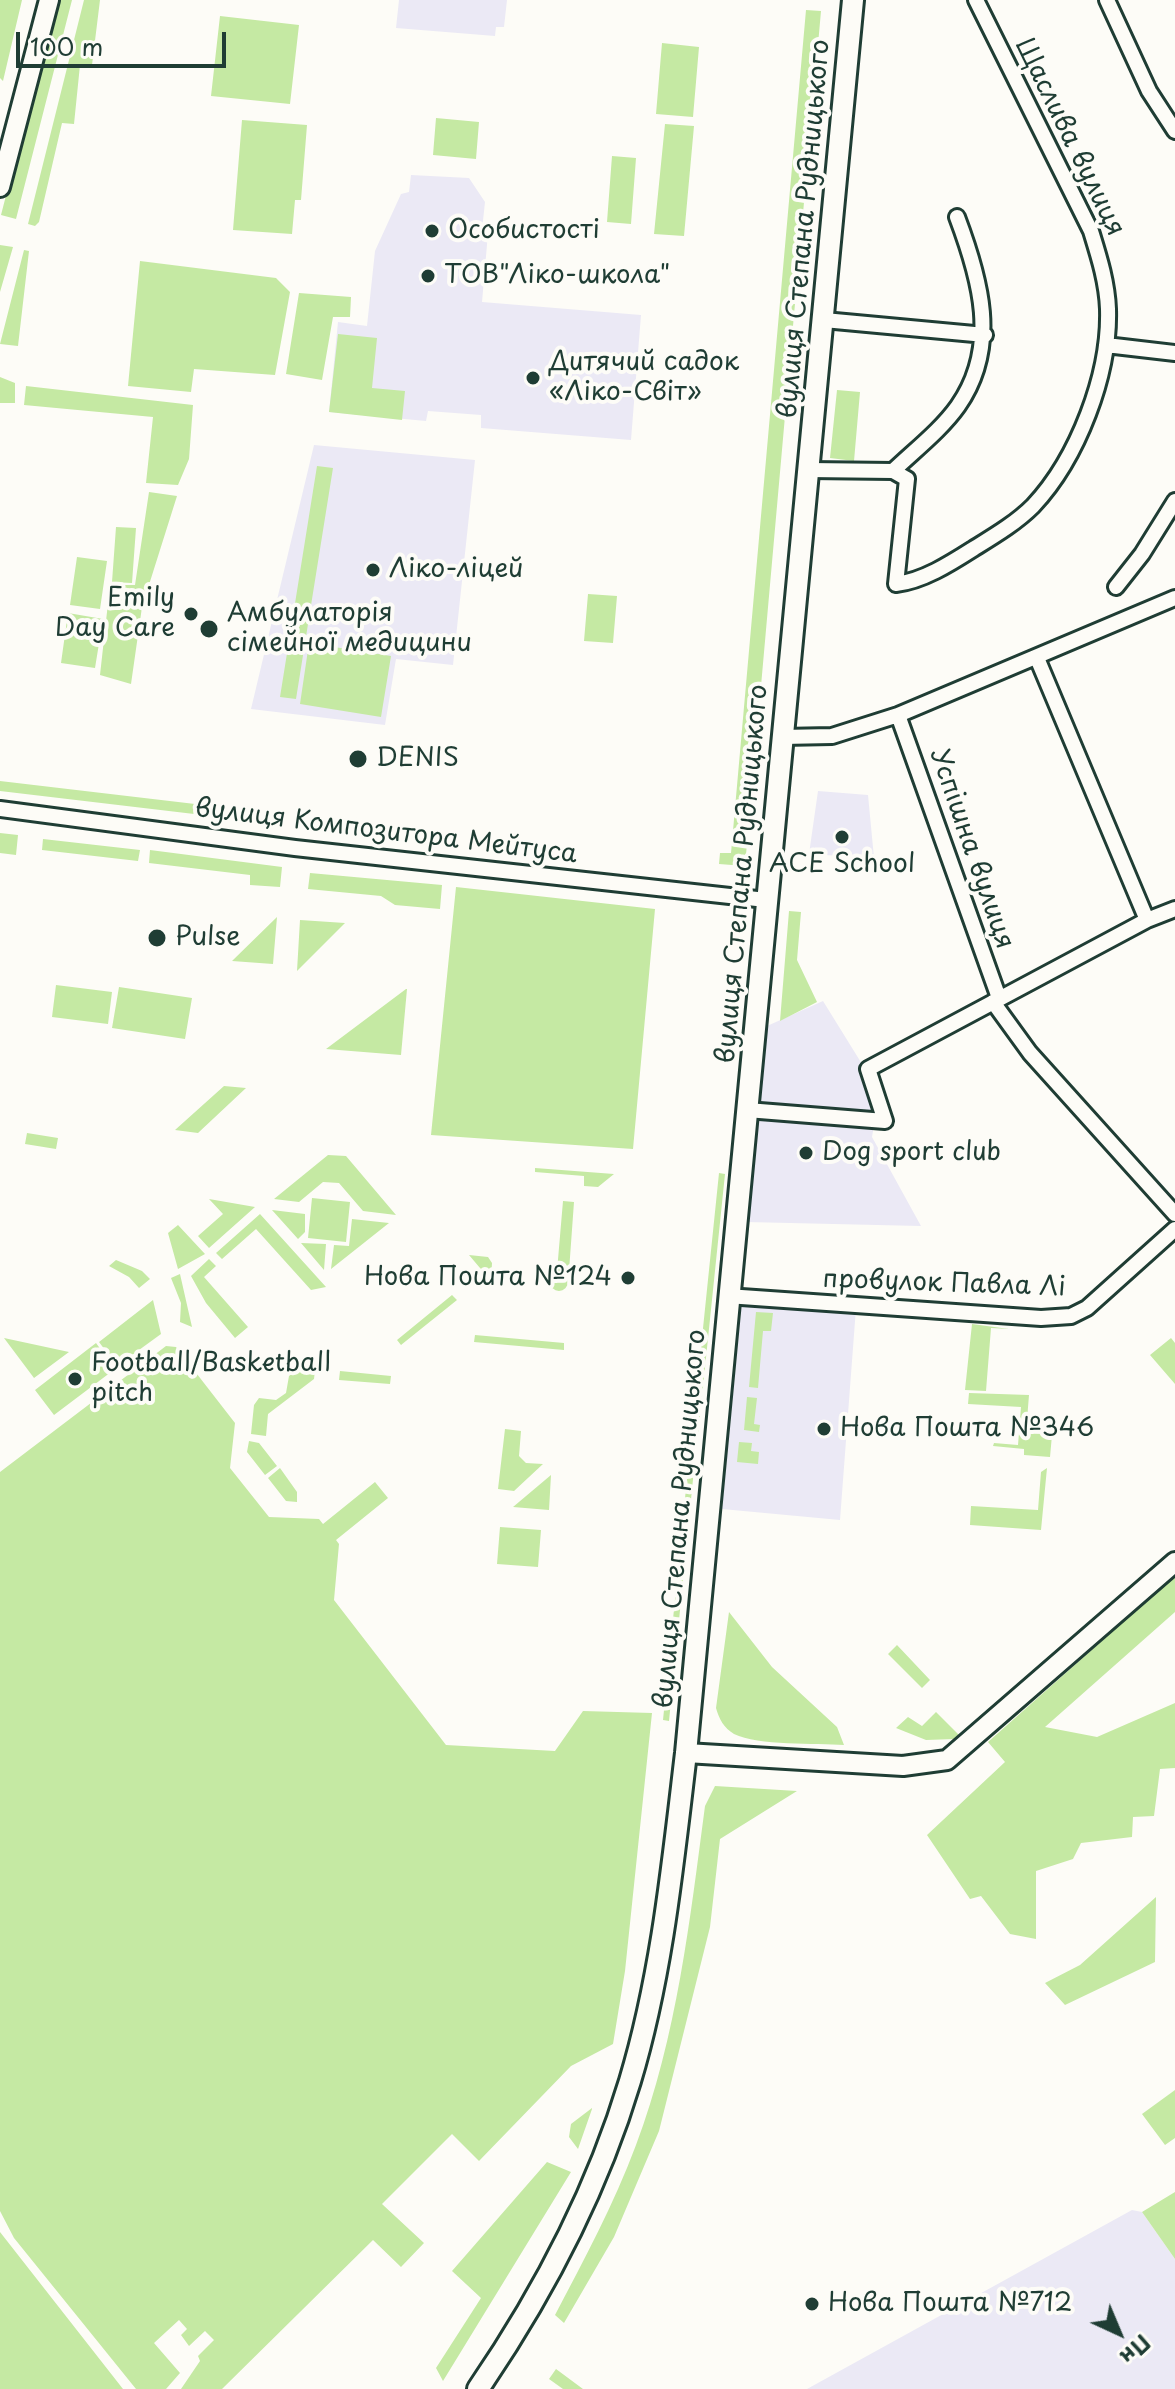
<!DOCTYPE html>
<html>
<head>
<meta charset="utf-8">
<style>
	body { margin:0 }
	#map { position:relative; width:1175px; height:2389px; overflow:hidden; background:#fdfcf7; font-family:"Playpen Sans",sans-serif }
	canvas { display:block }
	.north { position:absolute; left:1079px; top:2293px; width:80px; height:80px; -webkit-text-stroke:6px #fdfcf7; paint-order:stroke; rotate:136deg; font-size:22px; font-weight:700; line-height:32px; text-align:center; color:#1f3d34 }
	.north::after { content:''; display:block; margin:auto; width:28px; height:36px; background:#1f3d34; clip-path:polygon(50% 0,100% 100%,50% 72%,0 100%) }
	.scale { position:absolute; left:16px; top:32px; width:210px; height:36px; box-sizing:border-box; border:4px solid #1f3d34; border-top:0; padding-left:10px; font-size:24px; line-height:28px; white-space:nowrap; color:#1f3d34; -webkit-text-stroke:6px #fdfcf7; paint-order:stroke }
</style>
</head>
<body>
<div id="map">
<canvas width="1175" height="2389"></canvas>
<div class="north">Пн</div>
<div class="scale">100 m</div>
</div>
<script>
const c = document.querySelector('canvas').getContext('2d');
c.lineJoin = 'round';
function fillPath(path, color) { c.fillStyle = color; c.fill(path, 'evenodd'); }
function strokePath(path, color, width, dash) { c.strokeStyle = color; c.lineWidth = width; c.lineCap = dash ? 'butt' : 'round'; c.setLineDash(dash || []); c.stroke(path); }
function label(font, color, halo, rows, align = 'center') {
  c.font = font + ' "Playpen Sans",sans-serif'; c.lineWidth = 8; c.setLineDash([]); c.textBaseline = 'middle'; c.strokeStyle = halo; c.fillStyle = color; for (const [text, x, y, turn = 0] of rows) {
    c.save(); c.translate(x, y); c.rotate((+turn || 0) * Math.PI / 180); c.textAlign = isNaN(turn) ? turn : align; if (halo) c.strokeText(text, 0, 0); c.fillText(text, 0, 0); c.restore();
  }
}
fillPath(new Path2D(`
	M 399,0 L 507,0 L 504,27 L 496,27 L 495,36 L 396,28 Z
	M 411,175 L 469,178 L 485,202 L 482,230 L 488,233 L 482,302 L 641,315 L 631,440 L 481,428 L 481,415 L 428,411 L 426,421 L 329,412 L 338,322 L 367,326 L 375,251 L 401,194 L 409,192 Z
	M 314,445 L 475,460 L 453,665 L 396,659 L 385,725 L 251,709 Z
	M 818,791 L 868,795 L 874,858 L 809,854 Z
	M 823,1001 L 862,1064 L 876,1113 L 872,1137 L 921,1226 L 746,1222 L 767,1026 Z
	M 742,1301 L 856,1308 L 840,1520 L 722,1509 Z
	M 1132,2210 L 1142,2212 L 1175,2259 L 1175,2389 L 807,2389 Z`), '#ebe9f5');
fillPath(new Path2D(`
	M 0,0 L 22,0 L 3,81 L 0,78 Z
	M 56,0 L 72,0 L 16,219 L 1,215 Z
	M 84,0 L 100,0 L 92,65 L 80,65 L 74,124 L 62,123 L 39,222 L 35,226 L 28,224 Z
	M 806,10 L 821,11 L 745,866 L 719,864 L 720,853 L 731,853 Z
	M 220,16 L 299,25 L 290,104 L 211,96 Z
	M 662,43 L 699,47 L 693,117 L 656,114 Z
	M 436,118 L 479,122 L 476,159 L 433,155 Z
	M 242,120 L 307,125 L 301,200 L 295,200 L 292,234 L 233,230 Z
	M 665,124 L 694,126 L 684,236 L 654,234 Z
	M 612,156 L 636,158 L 631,224 L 607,222 Z
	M 0,245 L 13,247 L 0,292 Z
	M 24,250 L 29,251 L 18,346 L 0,344 Z
	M 140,261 L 276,278 L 290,292 L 275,375 L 194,369 L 191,392 L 128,386 Z
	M 299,293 L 351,297 L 350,317 L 333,317 L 322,380 L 286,374 Z
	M 338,334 L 377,338 L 372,388 L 405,391 L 402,420 L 329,412 Z
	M 0,377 L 15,383 L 15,403 L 0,403 Z
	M 26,386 L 193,405 L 189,459 L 178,485 L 146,483 L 153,417 L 24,405 Z
	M 837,390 L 860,392 L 854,461 L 830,458 Z
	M 317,466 L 333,468 L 296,699 L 280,697 Z
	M 149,492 L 177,496 L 142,607 L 131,684 L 100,675 L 110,585 L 135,585 Z
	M 116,527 L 136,528 L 132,583 L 112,582 Z
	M 77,557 L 107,561 L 100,609 L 70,605 Z
	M 588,594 L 617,596 L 613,643 L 584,641 Z
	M 68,613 L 103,619 L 95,668 L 61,663 Z
	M 309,643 L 391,656 L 381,717 L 300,704 Z
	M 0,781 L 212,806 L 211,816 L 0,791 Z
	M 0,833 L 18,835 L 16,855 L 0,853 Z
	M 43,839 L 140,850 L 138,861 L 42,850 Z
	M 150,850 L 282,867 L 280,887 L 250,885 L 250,875 L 149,863 Z
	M 310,873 L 442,885 L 440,909 L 395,905 L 381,896 L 308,889 Z
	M 456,887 L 655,909 L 633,1149 L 431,1135 Z
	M 789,911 L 801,912 L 797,960 L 817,1002 L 780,1021 Z
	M 277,917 L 273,964 L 232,961 Z
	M 300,920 L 345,923 L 297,971 Z
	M 56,985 L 112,992 L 108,1024 L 52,1017 Z
	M 119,987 L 192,998 L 185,1039 L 112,1028 Z
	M 407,989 L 401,1055 L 326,1049 L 406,989 Z
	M 224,1086 L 246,1088 L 198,1133 L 175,1130 Z
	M 27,1133 L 58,1138 L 56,1149 L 25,1144 Z
	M 328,1155 L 346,1156 L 396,1215 L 363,1211 L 339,1183 L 323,1182 L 299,1202 L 274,1199 Z
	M 535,1168 L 614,1174 L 598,1187 L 584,1186 L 584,1176 L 535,1172 Z
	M 719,1173 L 725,1174 L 698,1435 L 692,1435 Z
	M 312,1198 L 350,1202 L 346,1242 L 308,1238 Z
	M 209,1199 L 255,1207 L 209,1248 L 198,1236 L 223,1214 Z
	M 563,1201 L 574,1202 L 569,1271 L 557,1271 Z
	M 272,1210 L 305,1214 L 305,1232 L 298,1239 Z
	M 260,1214 L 326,1287 L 311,1290 L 256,1229 L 222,1259 L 216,1253 Z
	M 352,1219 L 389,1223 L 331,1269 L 334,1245 L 349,1246 Z
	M 178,1225 L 205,1254 L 178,1269 L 168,1233 Z
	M 301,1243 L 326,1244 L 324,1270 Z
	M 469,1255 L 488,1257 L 492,1263 L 491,1281 Z
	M 209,1259 L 216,1266 L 204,1277 L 248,1327 L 235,1338 L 206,1303 L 191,1276 Z
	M 116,1260 L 142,1271 L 150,1279 L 139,1288 L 129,1277 L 109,1266 Z
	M550 1282a9 9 0 1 1 18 0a9 9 0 1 1-18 0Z
	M 180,1274 L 192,1327 L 180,1322 L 181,1303 L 171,1278 Z
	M 452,1295 L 457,1300 L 401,1345 L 397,1340 Z
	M 153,1300 L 161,1334 L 117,1366 L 99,1342 Z
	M 756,1312 L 773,1313 L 771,1331 L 763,1331 L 758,1388 L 749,1387 Z
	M 972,1324 L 1009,1329 L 991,1328 L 986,1391 L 965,1390 Z
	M 475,1335 L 564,1343 L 564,1350 L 474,1342 Z
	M 4,1338 L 69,1352 L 34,1378 Z
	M 1171,1338 L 1175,1343 L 1175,1384 L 1150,1355 Z
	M 96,1343 L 115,1369 L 54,1415 L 35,1390 Z
	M 166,1346 L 176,1347 L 235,1423 L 230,1468 L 269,1517 L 319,1519 L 323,1524 L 375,1482 L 388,1498 L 336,1540 L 339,1544 L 334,1600 L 446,1745 L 555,1751 L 583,1711 L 652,1713 L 625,1971 L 613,2044 L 571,2066 L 479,2161 L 452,2134 L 382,2204 L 424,2243 L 401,2267 L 373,2240 L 222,2389 L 181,2389 L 200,2361 L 198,2356 L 214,2340 L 205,2331 L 189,2346 L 181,2335 L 187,2329 L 179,2320 L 154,2343 L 180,2373 L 166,2389 L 136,2389 L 14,2238 L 0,2211 L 0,1472 Z
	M 297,1368 L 315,1370 L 314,1379 L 268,1414 L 266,1436 L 251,1434 L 254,1405 L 259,1398 L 276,1400 L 286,1393 L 289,1376 Z
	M 340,1371 L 391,1376 L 390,1384 L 339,1380 Z
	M 969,1393 L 1029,1395 L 1026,1432 L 1052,1435 L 1050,1457 L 1024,1455 L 1024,1449 L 993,1446 L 994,1443 L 1018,1445 L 1021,1407 L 968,1404 Z
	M 747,1397 L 757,1398 L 754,1424 L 760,1425 L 759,1432 L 744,1430 Z
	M 505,1429 L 521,1431 L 519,1456 L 526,1463 L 543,1464 L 514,1491 L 498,1489 Z
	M 249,1441 L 259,1443 L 277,1466 L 265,1475 L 247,1452 Z
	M 739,1442 L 752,1443 L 751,1451 L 759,1452 L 758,1464 L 737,1462 Z
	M 689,1458 L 695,1459 L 669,1721 L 663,1720 Z
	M 280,1468 L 297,1492 L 297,1502 L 286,1501 L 268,1478 Z
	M 1047,1468 L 1041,1530 L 970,1525 L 971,1506 L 1038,1510 L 1041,1472 Z
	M 551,1475 L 549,1510 L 513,1507 Z
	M 500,1527 L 541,1530 L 538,1567 L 497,1564 Z
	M 1175,1576 L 1175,1612 L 1045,1727 L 1097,1737 L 1175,1703 L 1175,1768 L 1160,1769 L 1154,1816 L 1133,1817 L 1132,1837 L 1081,1843 L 1073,1859 L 1036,1871 L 1036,1939 L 1010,1934 L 981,1896 L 970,1899 L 927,1835 L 1005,1762 L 988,1742 Z
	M 729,1612 L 772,1667 L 837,1727 L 844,1745 C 816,1743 758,1746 734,1734 C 724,1728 719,1719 716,1708 Z
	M 897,1645 L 930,1680 L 922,1688 L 888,1654 Z
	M 936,1712 L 959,1735 L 955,1739 L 926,1740 L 896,1728 L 908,1717 L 922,1726 Z
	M 715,1786 L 797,1791 L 720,1839 L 710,1927 L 659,2131 L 614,2237 L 564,2323 L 555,2315 C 584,2260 614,2204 636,2145 C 677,2037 690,1919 705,1806 Z
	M 1156,1897 L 1155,1962 L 1065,2005 L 1045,1983 L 1080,1965 Z
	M 1175,2090 L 1175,2138 L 1165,2145 L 1142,2114 Z
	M 592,2108 L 592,2109 L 578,2149 L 569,2137 L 571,2124 Z
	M 547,2162 L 571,2172 L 443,2381 L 436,2368 L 481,2298 L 452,2271 Z
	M 1175,2192 L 1175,2259 L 1142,2212 Z
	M 0,2232 L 123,2389 L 0,2389 Z
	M 556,2369 L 583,2389 L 563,2389 L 549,2379 Z`), '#c5e9a3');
const minor = new Path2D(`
	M 1107,0 L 1149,91 L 1175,131
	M 824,320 L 985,335
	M 1106,345 L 1175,353
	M 809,470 L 893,471 C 915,450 941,430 958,406 C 1000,346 980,278 957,217
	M 893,471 L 907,479 L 896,584 C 923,581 951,563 973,549 C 994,536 1016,523 1033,506 C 1078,458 1110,374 1108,309 C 1107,282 1099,257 1091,231 L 976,0
	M 1116,587 L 1142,554 L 1175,501
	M 1037,658 L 1147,920
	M 898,715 L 999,998
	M 782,737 L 832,736 L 898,715 L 1175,598
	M 0,809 L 295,848 L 766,900
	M 993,1002 L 1030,1053 L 1175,1214
	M 747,1110 L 885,1121 L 868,1069 L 1147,920 L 1175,909
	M 727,1296 L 1041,1318 L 1071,1316 L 1087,1308 L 1175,1229`);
const tertiary = new Path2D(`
	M 0,187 L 49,0
	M 686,1753 L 903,1766 L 947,1760 L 1175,1562`);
const secondary = new Path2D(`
	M 478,2389 C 543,2294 597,2191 630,2081 C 662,1975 673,1862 686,1753 L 853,0`);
strokePath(minor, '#1f3d34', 20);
strokePath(tertiary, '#1f3d34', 24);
strokePath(secondary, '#1f3d34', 26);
strokePath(minor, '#fdfcf7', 14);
strokePath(tertiary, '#fdfcf7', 18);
strokePath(secondary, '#fdfcf7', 20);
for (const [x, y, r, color] of [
	[432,231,8,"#1f3d34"],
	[428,276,8,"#1f3d34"],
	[533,378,8,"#1f3d34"],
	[373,570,8,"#1f3d34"],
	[191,614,8,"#1f3d34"],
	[209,629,10,"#1f3d34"],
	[358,759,10,"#1f3d34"],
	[842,837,8,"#1f3d34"],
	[157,938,10,"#1f3d34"],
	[806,1153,8,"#1f3d34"],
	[628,1278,8,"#1f3d34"],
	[75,1379,8,"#1f3d34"],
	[824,1429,8,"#1f3d34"],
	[812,2304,8,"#1f3d34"]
]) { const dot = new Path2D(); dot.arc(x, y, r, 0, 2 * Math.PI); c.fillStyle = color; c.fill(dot); strokePath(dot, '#fdfcf7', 3); }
label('26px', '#1f3d34', '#fdfcf7', [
	["Щаслива вулиця",1069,137,64],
	["вулиця Степана Рудницького",805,229,-85],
	["вулиця Композитора Мейтуса",386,832,7],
	["Успішна вулиця",971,849,71],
	["вулиця Степана Рудницького",743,874,-85],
	["провулок Павла Лі",944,1284,2],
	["вулиця Степана Рудницького",681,1519,-85]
]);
label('26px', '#1f3d34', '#fdfcf7', [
	["Особистості",448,231],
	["ТОВ\"Ліко-школа\"",444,276],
	["Дитячий садок",549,363],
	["«Ліко-Світ»",549,393],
	["Ліко-ліцей",389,570],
	["Emily",175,599,"right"],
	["Day Care",175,629,"right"],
	["Амбулаторія",227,614],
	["сімейної медицини",227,644],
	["DENIS",376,759],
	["ACE School",842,865,"center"],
	["Pulse",175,938],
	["Dog sport club",822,1153],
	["Нова Пошта №124",612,1278,"right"],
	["Football/Basketball",91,1364],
	["pitch",91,1394],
	["Нова Пошта №346",840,1429],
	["Нова Пошта №712",828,2304]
], 'left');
</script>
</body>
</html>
